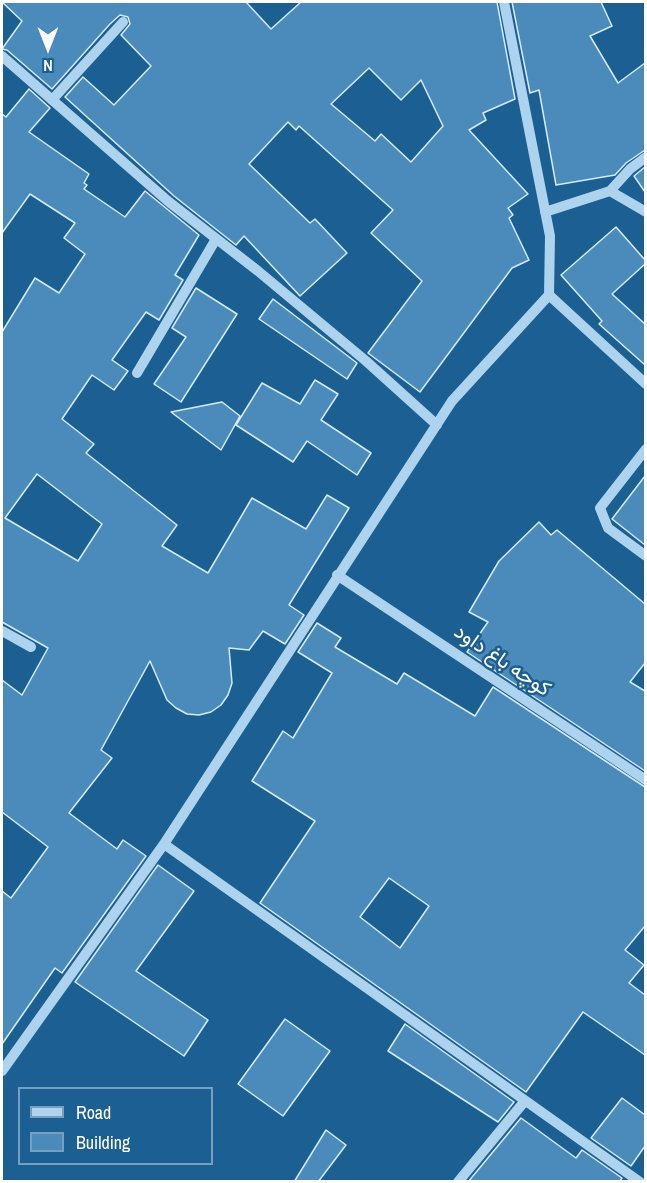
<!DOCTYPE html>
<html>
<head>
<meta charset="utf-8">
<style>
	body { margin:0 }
	#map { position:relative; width:647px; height:1183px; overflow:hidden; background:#1c6093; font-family:"Archivo Narrow",sans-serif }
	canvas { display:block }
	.frame { position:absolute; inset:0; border:3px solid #fff; pointer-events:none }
	.legend { position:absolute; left:18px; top:1087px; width:195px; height:78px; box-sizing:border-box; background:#1c6093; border:2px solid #77a0be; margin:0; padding:8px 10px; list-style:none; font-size:18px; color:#fff }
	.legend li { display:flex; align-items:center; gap:12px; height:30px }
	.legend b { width:30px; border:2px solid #77a0be }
	.north { position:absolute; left:18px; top:18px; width:60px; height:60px; -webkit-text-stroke:4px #1c6093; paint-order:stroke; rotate:180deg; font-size:16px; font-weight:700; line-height:24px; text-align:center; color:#fff }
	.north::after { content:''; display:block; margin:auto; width:21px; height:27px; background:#fff; clip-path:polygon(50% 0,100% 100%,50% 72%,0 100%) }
</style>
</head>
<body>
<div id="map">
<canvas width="647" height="1183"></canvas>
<div class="frame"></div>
<ul class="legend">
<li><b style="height:8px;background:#aed3ef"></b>Road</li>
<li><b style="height:16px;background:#4a8bbc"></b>Building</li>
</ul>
<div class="north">N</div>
</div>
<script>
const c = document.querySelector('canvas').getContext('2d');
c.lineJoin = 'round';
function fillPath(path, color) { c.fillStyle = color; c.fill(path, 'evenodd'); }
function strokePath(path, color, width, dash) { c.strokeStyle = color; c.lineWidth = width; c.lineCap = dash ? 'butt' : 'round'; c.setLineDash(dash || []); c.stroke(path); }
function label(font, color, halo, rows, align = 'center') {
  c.font = font + ' "Archivo Narrow",Vazirmatn,sans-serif'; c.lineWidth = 5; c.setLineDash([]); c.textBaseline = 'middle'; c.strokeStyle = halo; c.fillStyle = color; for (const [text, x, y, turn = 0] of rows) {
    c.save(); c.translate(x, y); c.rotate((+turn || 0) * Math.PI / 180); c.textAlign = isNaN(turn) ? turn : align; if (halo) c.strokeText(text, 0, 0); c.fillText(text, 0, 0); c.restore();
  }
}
const building = new Path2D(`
	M 2,2 L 246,2 L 271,29 L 301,2 L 497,2 L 515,99 L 483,113 L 486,120 L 469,130 L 528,194 L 508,208 L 513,215 L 509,218 L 529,260 L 512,268 L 420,392 L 368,353 L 422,281 L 371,233 L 393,210 L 299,126 L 296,130 L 288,122 L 249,164 L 310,223 L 315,219 L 347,253 L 300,296 L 244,236 L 236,245 L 174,196 L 65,97 L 83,77 L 114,105 L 151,66 L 121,35 L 130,24 L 128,17 L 120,15 L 110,24 L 52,89 L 7,50 L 2,49 L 22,21 ZM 369,68 L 401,100 L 421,80 L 443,126 L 411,162 L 381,134 L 375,141 L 331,104 Z
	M 512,2 L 601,2 L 612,26 L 590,36 L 618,83 L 645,63 L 645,150 L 626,163 L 615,175 L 556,185 L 539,90 L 530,93 Z
	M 29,89 L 50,108 L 29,132 L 89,174 L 84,183 L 87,185 L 84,189 L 125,217 L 145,191 L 199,235 L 175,275 L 183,280 L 159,320 L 146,312 L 112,360 L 128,371 L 114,390 L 92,375 L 62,419 L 94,444 L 86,453 L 177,525 L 162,546 L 208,573 L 252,498 L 306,529 L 327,495 L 349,508 L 289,605 L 304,615 L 285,644 L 263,631 L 249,650 L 229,648 L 232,683 L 228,695 L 221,705 L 211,712 L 199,715 L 187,714 L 176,708 L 167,700 L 150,661 L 101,750 L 112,758 L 69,813 L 117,849 L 123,840 L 146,856 L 62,973 L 55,968 L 2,1044 L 2,891 L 11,898 L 48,847 L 2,812 L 2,680 L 22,695 L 48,648 L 2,622 L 2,332 L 35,278 L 59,293 L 85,254 L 64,238 L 75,223 L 30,194 L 2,233 L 2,114 L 6,117 ZM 37,474 L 102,524 L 78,561 L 5,518 Z
	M 645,167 L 645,192 L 634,176 Z
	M 616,227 L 645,260 L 645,264 L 612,294 L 645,324 L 645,365 L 599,324 L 602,321 L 561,275 Z
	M 196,288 L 237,314 L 181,402 L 154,384 L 186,337 L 172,328 Z
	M 273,299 L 357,363 L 347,379 L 259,319 Z
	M 315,380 L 338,394 L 321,420 L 371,453 L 357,475 L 307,441 L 293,462 L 236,425 L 262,383 L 300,404 Z
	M 222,402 L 240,416 L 221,450 L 171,412 Z
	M 645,476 L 645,545 L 612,519 Z
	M 539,522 L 551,535 L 557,530 L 645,604 L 645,663 L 630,682 L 645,691 L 645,771 L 467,652 L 488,622 L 469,612 L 499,561 Z
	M 317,623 L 341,638 L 335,647 L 397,684 L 404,673 L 475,716 L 493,687 L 645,787 L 645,926 L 625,950 L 644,965 L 629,983 L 645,995 L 645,1055 L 583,1012 L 526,1092 L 260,903 L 315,821 L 252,781 L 283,731 L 293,738 L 332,673 L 298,652 ZM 389,878 L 429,906 L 400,948 L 360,917 Z
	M 158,865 L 194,891 L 136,971 L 208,1020 L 184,1056 L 75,982 Z
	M 285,1019 L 330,1051 L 283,1116 L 238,1084 Z
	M 405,1024 L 514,1102 L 498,1122 L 388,1051 Z
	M 622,1098 L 645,1115 L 645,1146 L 631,1166 L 591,1138 Z
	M 521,1118 L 576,1158 L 582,1150 L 622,1178 L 619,1182 L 468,1182 Z
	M 326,1130 L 346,1145 L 318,1182 L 294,1182 Z`);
fillPath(building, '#4a8bbc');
strokePath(building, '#d4eafa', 1.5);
strokePath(new Path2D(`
	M 2,56 L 169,202 L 258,271 L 366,361 L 437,425
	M 52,100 L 123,22
	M 610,191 L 646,212
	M 545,212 L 610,191 L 630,169 L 646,157
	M 549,295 L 646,384
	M 137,373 L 216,239
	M 646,449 L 600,508 L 608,528 L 646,556
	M 337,575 L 646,780
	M 2,631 L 31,647
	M 164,844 L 640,1182
	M 2,1071 L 164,844 L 452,401 L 549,295 L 550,236 L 504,2
	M 458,1182 L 524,1102`), '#aed3ef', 10);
label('21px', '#fff', '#1c6093', [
	["کوچه باغ داود",502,661,34]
]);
</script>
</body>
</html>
